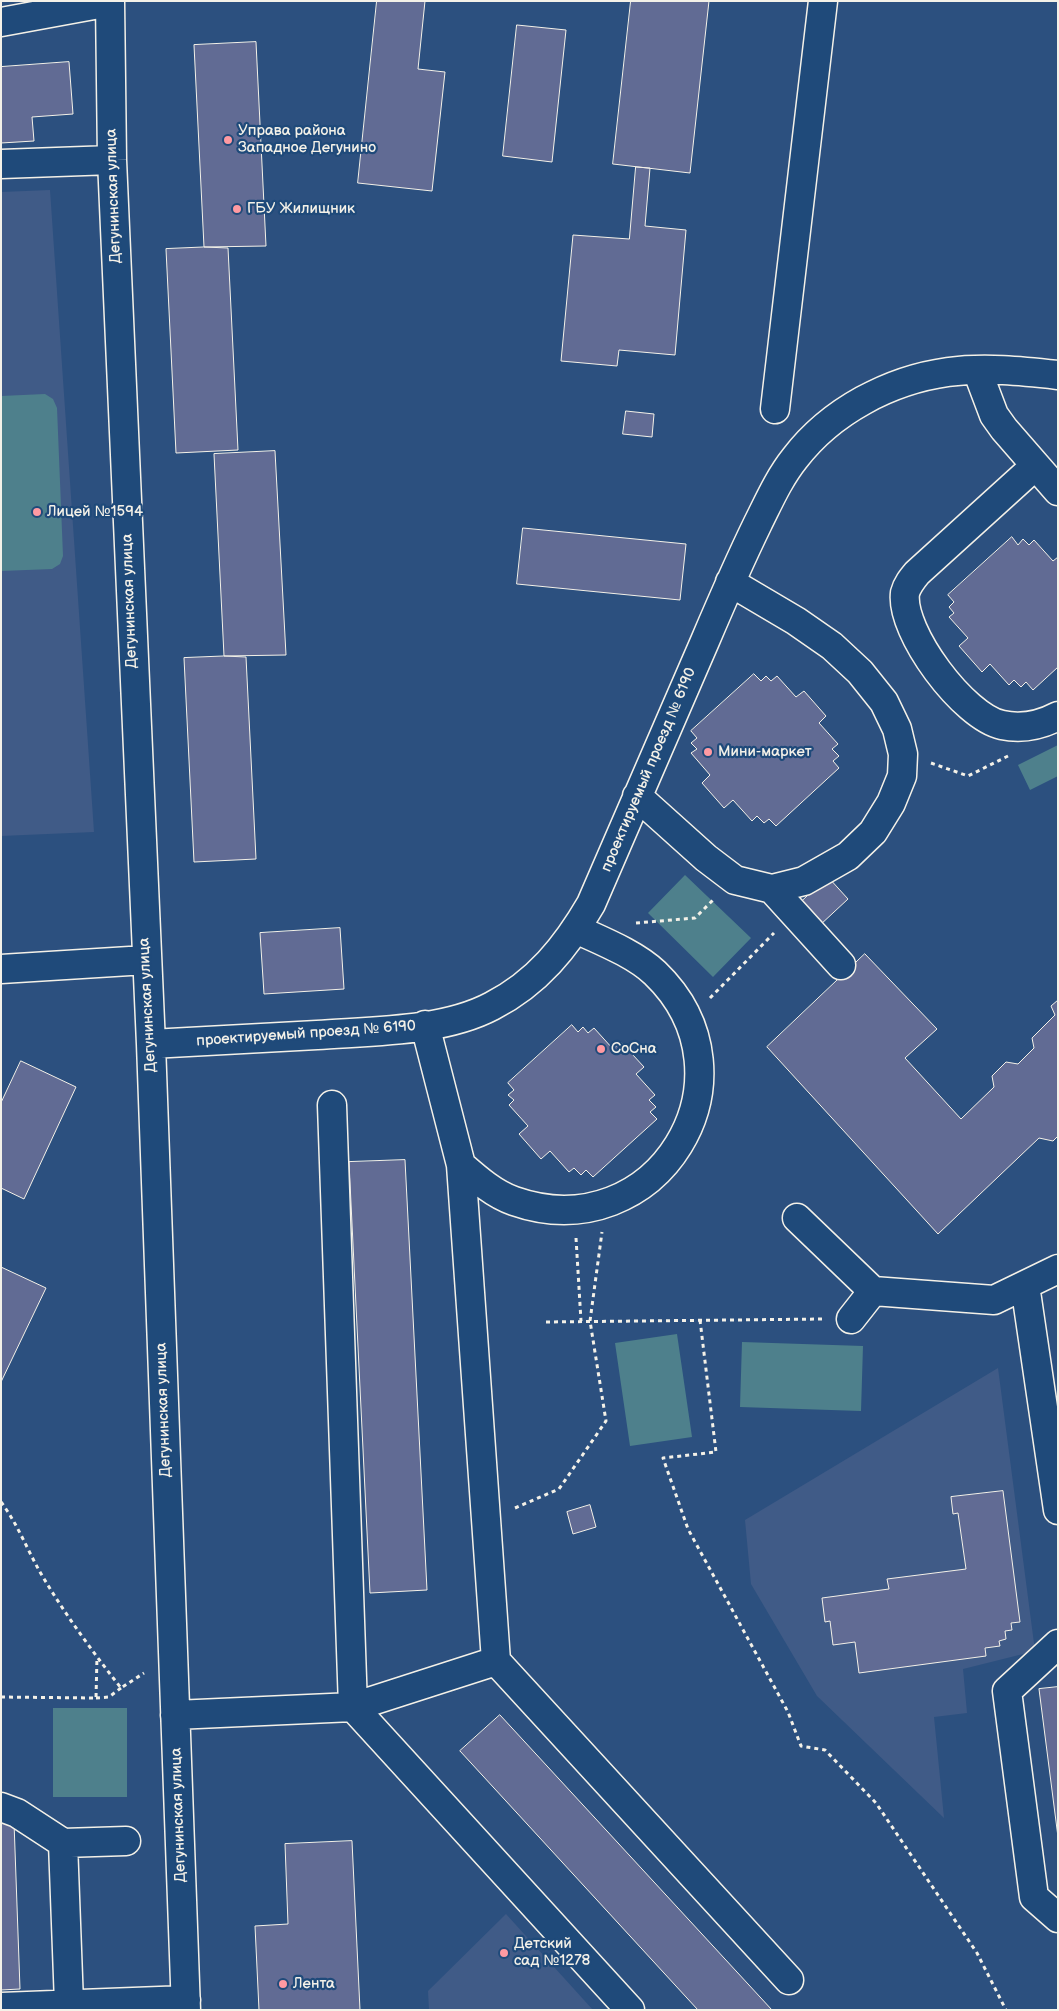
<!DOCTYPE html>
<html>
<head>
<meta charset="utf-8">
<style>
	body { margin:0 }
	#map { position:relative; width:1059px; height:2011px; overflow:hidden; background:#2c507f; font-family:"Balsamiq Sans",sans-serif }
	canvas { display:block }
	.frame { position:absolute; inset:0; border:2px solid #f4f1e8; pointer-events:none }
</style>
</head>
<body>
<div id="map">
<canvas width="1059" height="2011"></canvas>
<div class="frame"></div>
</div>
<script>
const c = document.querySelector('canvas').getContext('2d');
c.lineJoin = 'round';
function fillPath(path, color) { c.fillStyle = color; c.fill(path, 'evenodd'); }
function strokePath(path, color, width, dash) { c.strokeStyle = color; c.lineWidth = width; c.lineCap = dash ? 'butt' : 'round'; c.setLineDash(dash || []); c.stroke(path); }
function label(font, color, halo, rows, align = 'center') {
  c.font = font + ' "Balsamiq Sans",sans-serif'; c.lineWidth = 4.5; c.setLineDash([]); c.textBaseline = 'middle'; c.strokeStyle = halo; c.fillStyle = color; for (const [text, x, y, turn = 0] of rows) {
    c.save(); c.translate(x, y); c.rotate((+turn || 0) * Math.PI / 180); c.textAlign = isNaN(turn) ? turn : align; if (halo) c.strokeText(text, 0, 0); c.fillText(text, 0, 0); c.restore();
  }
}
fillPath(new Path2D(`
	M 50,190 L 94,832 L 1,836 L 1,192 Z
	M 998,1368 L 1035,1651 L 963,1669 L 967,1713 L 934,1717 L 944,1818 L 817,1696 L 751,1584 L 745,1520 Z
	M 506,1914 L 593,2010 L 429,2010 L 428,1991 Z`), '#405b87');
fillPath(new Path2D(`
	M 45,394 L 53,399 L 57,408 L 63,556 L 60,564 L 52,569 L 1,571 L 1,396 Z
	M 1058,745 L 1058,776 L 1030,790 L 1018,765 Z
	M 685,875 L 751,938 L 713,977 L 648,913 Z
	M 677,1334 L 692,1437 L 630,1446 L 615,1343 Z
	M 742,1342 L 863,1346 L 861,1411 L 740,1407 Z
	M 53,1708 L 127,1708 L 127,1797 L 53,1797 Z`), '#4e808c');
const building = new Path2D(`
	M 377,1 L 425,1 L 418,69 L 445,72 L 432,191 L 358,183 Z
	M 631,1 L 709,1 L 690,173 L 613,164 Z
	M 517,25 L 566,30 L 552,162 L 503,156 Z
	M 256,42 L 266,246 L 204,247 L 194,45 Z
	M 69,62 L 73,114 L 32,117 L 34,141 L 1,143 L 1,67 Z
	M 636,167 L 650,168 L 645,226 L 686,230 L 675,355 L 619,350 L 617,366 L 561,361 L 573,235 L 629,239 Z
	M 204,247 L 228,248 L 238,450 L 176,453 L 166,249 Z
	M 626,411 L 654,414 L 652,437 L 623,434 Z
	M 275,451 L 286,655 L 224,656 L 214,454 Z
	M 523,528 L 686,544 L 680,600 L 517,584 Z
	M 1012,537 L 1018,545 L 1023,539 L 1029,545 L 1034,540 L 1053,561 L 1058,557 L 1058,667 L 1033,690 L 1026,682 L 1021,687 L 1014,680 L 1009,685 L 990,664 L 982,672 L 959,646 L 968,638 L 949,617 L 954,613 L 949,607 L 954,602 L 948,595 Z
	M 224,656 L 246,657 L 256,859 L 194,862 L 184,658 Z
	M 754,674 L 761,681 L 766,676 L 771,681 L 777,676 L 796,697 L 804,691 L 826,716 L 819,723 L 838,744 L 832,749 L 839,756 L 833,761 L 839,768 L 776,826 L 769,819 L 764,823 L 757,816 L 752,821 L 733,800 L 724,808 L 702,783 L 710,775 L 691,753 L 697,749 L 691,743 L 697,738 L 691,731 Z
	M 828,877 L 848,899 L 819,926 L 799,904 Z
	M 340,928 L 344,989 L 264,994 L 260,933 Z
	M 865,954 L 937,1029 L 905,1058 L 961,1119 L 994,1087 L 992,1076 L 1006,1062 L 1018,1064 L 1034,1048 L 1032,1038 L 1055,1015 L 1051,1006 L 1058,1000 L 1058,1136 L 1053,1141 L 1039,1138 L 938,1234 L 767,1047 Z
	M 572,1025 L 578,1032 L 583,1027 L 588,1033 L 594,1028 L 613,1049 L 621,1042 L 644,1067 L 636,1074 L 655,1095 L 649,1100 L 656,1107 L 650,1112 L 657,1119 L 593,1177 L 586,1170 L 581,1175 L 574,1168 L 569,1172 L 550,1151 L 541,1159 L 519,1134 L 528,1126 L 509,1105 L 514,1100 L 508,1095 L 514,1090 L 508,1083 Z
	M 21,1061 L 76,1087 L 24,1199 L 1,1188 L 1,1103 Z
	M 405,1160 L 427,1590 L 370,1593 L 349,1162 Z
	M 1,1267 L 46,1288 L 1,1382 Z
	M 1003,1491 L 1020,1622 L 1011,1623 L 1012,1630 L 1005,1631 L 1006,1639 L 999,1641 L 1000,1646 L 985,1648 L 986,1656 L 859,1673 L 855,1642 L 833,1645 L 830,1621 L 825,1622 L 822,1598 L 889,1589 L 887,1579 L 966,1569 L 958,1513 L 953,1514 L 951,1497 Z
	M 590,1505 L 596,1527 L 573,1534 L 567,1512 Z
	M 1058,1687 L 1058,1837 L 1039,1689 Z
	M 500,1715 L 772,2010 L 698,2010 L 460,1751 Z
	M 14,1822 L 20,1989 L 1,1990 L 1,1823 Z
	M 352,1841 L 360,2010 L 259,2010 L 255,1926 L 288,1924 L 285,1844 Z`);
fillPath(building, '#616b94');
strokePath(building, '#f4f1e8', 1);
const minor = new Path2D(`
	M 110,1 L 112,160 L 151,1044 L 186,2010
	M 1,22 L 110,2
	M 1,164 L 112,160
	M 977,370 L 994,415 L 1004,429 L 1058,491
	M 775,409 L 823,1
	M 1035,466 L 917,573 C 912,579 907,585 905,593 C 900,632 964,717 1002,725 C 1021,729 1041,725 1058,716
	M 637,796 L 706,858 L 735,880 L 772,889 L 804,881 L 848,856 L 873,832 L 891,803 L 902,776 L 903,754 L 897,729 L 884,702 L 860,672 L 832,646 L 796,621 L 730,582
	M 772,889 L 841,965
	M 1,969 L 146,960
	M 425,1025 L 461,1165 L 496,1661 L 789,1980
	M 151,1044 C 206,1041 262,1038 317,1035 C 372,1031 443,1032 492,1006 C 537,983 566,947 591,904 C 629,816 667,729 705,641 C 722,601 739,562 758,523 C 769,501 779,478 795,458 C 831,411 890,380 948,372 C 984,367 1022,371 1058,375
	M 332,1105 L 353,1707 L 630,2010
	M 461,1165 C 477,1179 494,1194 514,1201 C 657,1251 763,1077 655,973 C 635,954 602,941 576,929
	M 797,1218 L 873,1291
	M 1025,1285 L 1058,1510
	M 851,1319 L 873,1291 L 994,1300 L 1058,1269
	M 1058,1644 L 1007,1691 L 1034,1897 L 1058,1918
	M 175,1715 L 353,1707 L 496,1661
	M 1,1807 L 17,1813 L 63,1843
	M 69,2004 L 63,1843 L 126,1841
	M 1,2007 L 186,2000`);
strokePath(minor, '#f4f1e8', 31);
strokePath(new Path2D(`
	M 931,763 L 968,776 L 1008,756
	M 636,923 L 695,918 L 714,899
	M 710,998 L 774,933
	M 576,1238 L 581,1321
	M 700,1320 L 716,1452 L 663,1458 L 688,1529 L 788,1712 L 801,1746 L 825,1750 L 876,1803 L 977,1953 L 1006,2010
	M 546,1322 L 823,1319
	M 1,1502 C 17,1523 27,1549 40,1572 C 64,1613 92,1651 121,1688 L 144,1673
	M 515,1508 L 559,1489 L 606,1421 L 590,1321 L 602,1232
	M 1,1697 L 96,1698 L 97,1657
	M 96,1698 L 109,1697 L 121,1688`), '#f4f1e8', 3, [4, 4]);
strokePath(minor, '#1f4a7a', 28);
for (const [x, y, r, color] of [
	[228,140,5,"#ff9aa2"],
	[237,209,5,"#ff9aa2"],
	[37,512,5,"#ff9aa2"],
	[708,752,5,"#ff9aa2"],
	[601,1049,5,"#ff9aa2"],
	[504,1953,5,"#ff9aa2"],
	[283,1984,5,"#ff9aa2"]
]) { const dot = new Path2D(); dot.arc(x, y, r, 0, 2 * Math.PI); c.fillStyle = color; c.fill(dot); strokePath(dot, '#1f4a7a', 2); }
label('15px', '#f4f1e8', '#1f4a7a', [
	["Управа района",238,131],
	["Западное Дегунино",238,148],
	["ГБУ Жилищник",247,209],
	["Лицей №1594",47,512],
	["Мини-маркет",718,752],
	["СоСна",611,1049],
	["Детский",514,1944],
	["сад №1278",514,1961],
	["Лента",293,1984]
], 'left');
label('15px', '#f4f1e8', '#1f4a7a', [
	["Дегунинская улица",114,196,-92],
	["Дегунинская улица",130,601,-92],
	["проектируемый проезд № 6190",649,770,-67],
	["Дегунинская улица",148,1005,-93],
	["проектируемый проезд № 6190",306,1034,-4],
	["Дегунинская улица",164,1410,-92],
	["Дегунинская улица",179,1815,-92]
]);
</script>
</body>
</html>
